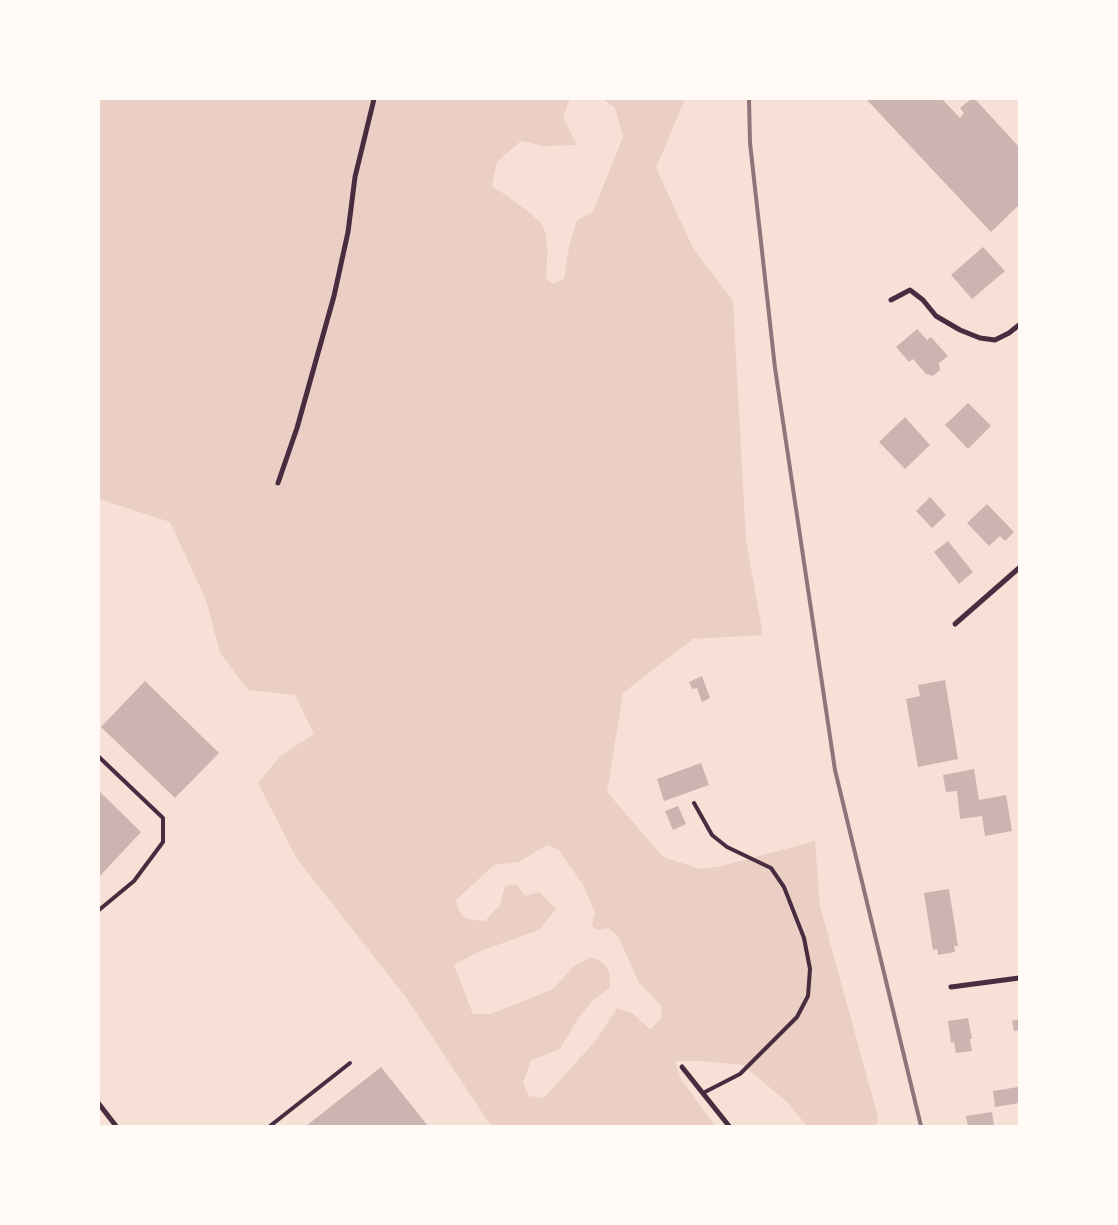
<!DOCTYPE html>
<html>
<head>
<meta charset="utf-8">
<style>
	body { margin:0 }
	#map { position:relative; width:1118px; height:1225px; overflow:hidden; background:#f7e1d7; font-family:Helvetica,sans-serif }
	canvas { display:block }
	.frame { position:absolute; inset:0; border:100px solid #fffaf5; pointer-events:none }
</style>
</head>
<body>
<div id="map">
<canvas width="1118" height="1225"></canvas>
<div class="frame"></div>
</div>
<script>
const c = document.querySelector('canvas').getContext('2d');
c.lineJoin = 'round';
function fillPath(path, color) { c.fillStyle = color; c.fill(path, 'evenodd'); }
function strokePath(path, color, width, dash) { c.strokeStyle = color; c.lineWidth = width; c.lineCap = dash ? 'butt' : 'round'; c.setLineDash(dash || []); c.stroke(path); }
fillPath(new Path2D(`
	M 99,99 L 570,99 L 563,117 L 577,145 L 544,146 L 521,141 L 497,162 L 492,186 C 503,193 540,218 544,228 C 549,242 547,264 546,279 L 553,284 L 564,279 L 569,247 L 577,220 L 593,212 L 623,137 L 615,108 L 603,99 L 685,99 L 656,168 L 693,248 L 733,301 L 746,540 L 763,635 L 693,639 L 623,693 L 607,792 L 663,857 L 700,869 L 722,866 L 815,841 L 820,906 L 878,1117 L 877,1126 L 807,1126 L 787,1102 L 743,1065 L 700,1061 L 675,1061 L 681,1079 L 715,1126 L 491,1126 L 405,996 L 297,859 L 258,783 L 280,756 L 314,734 L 295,695 L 248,690 L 220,653 L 206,600 L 170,522 L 99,499 ZM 547,845 L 559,850 L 583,885 L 595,912 L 592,925 L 596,930 L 608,928 L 618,936 L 639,983 L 661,1005 L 662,1018 L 650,1029 L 632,1013 L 617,1008 L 597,1039 L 544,1098 L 529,1096 L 523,1083 L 531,1060 L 560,1049 L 579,1017 L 593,1000 L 610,988 C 610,969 610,965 591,957 L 574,966 L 553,989 L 491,1014 L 473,1014 L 454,965 L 478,952 L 539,930 L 556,909 L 539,892 L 525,896 L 516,884 L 505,886 L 500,905 L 485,921 C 465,920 462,919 455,901 L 494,865 L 519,862 Z`), '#ebcfc5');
fillPath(new Path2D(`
	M 866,99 L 942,99 L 960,118 L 964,113 L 960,108 L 971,99 L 975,99 L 1019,147 L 1019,205 L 991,232 Z
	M 983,247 L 1005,271 L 972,299 L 951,275 Z
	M 917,329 L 927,340 L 931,337 L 948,356 L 939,363 L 940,370 L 933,376 L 926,374 L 913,359 L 909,362 L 896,347 Z
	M 968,403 L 991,426 L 968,449 L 945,425 Z
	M 905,417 L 930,445 L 905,469 L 879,442 Z
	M 930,497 L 946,515 L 932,528 L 916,511 Z
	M 987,504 L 1014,532 L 1005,541 L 1000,536 L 989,546 L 967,523 Z
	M 948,541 L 973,572 L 959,584 L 934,552 Z
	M 702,676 L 710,698 L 702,702 L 697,688 L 692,689 L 689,682 Z
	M 945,680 L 958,759 L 918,767 L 906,699 L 920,696 L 918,685 Z
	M 145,681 L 219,753 L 175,798 L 101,727 Z
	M 701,763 L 709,785 L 664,801 L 657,779 Z
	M 974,769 L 979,800 L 1006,795 L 1012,831 L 985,836 L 982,816 L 960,819 L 957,791 L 946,792 L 943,775 Z
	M 99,791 L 141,832 L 99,877 Z
	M 678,806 L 686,824 L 673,830 L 665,811 Z
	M 949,889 L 958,946 L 954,946 L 955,952 L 938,955 L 937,949 L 933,950 L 924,893 Z
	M 968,1018 L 972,1039 L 970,1039 L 972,1051 L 956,1053 L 954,1042 L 951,1043 L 948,1021 Z
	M 1019,1019 L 1019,1030 L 1014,1031 L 1012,1021 Z
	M 381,1067 L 428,1126 L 306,1126 Z
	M 1018,1087 L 1019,1103 L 995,1107 L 993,1091 Z
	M 992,1112 L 994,1126 L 968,1126 L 966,1116 Z`), '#ccb4b1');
strokePath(new Path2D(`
	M 99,757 L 163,818 L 163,842 L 134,881 L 99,910
	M 694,803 L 712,835 L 727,847 L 771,868 L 784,887 L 804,938 L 810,969 L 808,996 L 797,1017 L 740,1074 L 703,1093
	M 270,1126 L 350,1063`), '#4a2c40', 4);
strokePath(new Path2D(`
	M 891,300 L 910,290 L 923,300 L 936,316 L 960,330 L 980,338 L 995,340 L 1009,333 L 1019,325
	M 278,483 L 297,428 L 334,296 L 348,232 L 355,177 L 374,99
	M 955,624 L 1019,568
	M 951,987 L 1019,978
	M 682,1067 L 729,1126
	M 99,1104 L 116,1126`), '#4a2c40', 5);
strokePath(new Path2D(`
	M 749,99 L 750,143 L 775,368 L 835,770 L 921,1126`), '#8f747c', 4);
</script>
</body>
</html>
